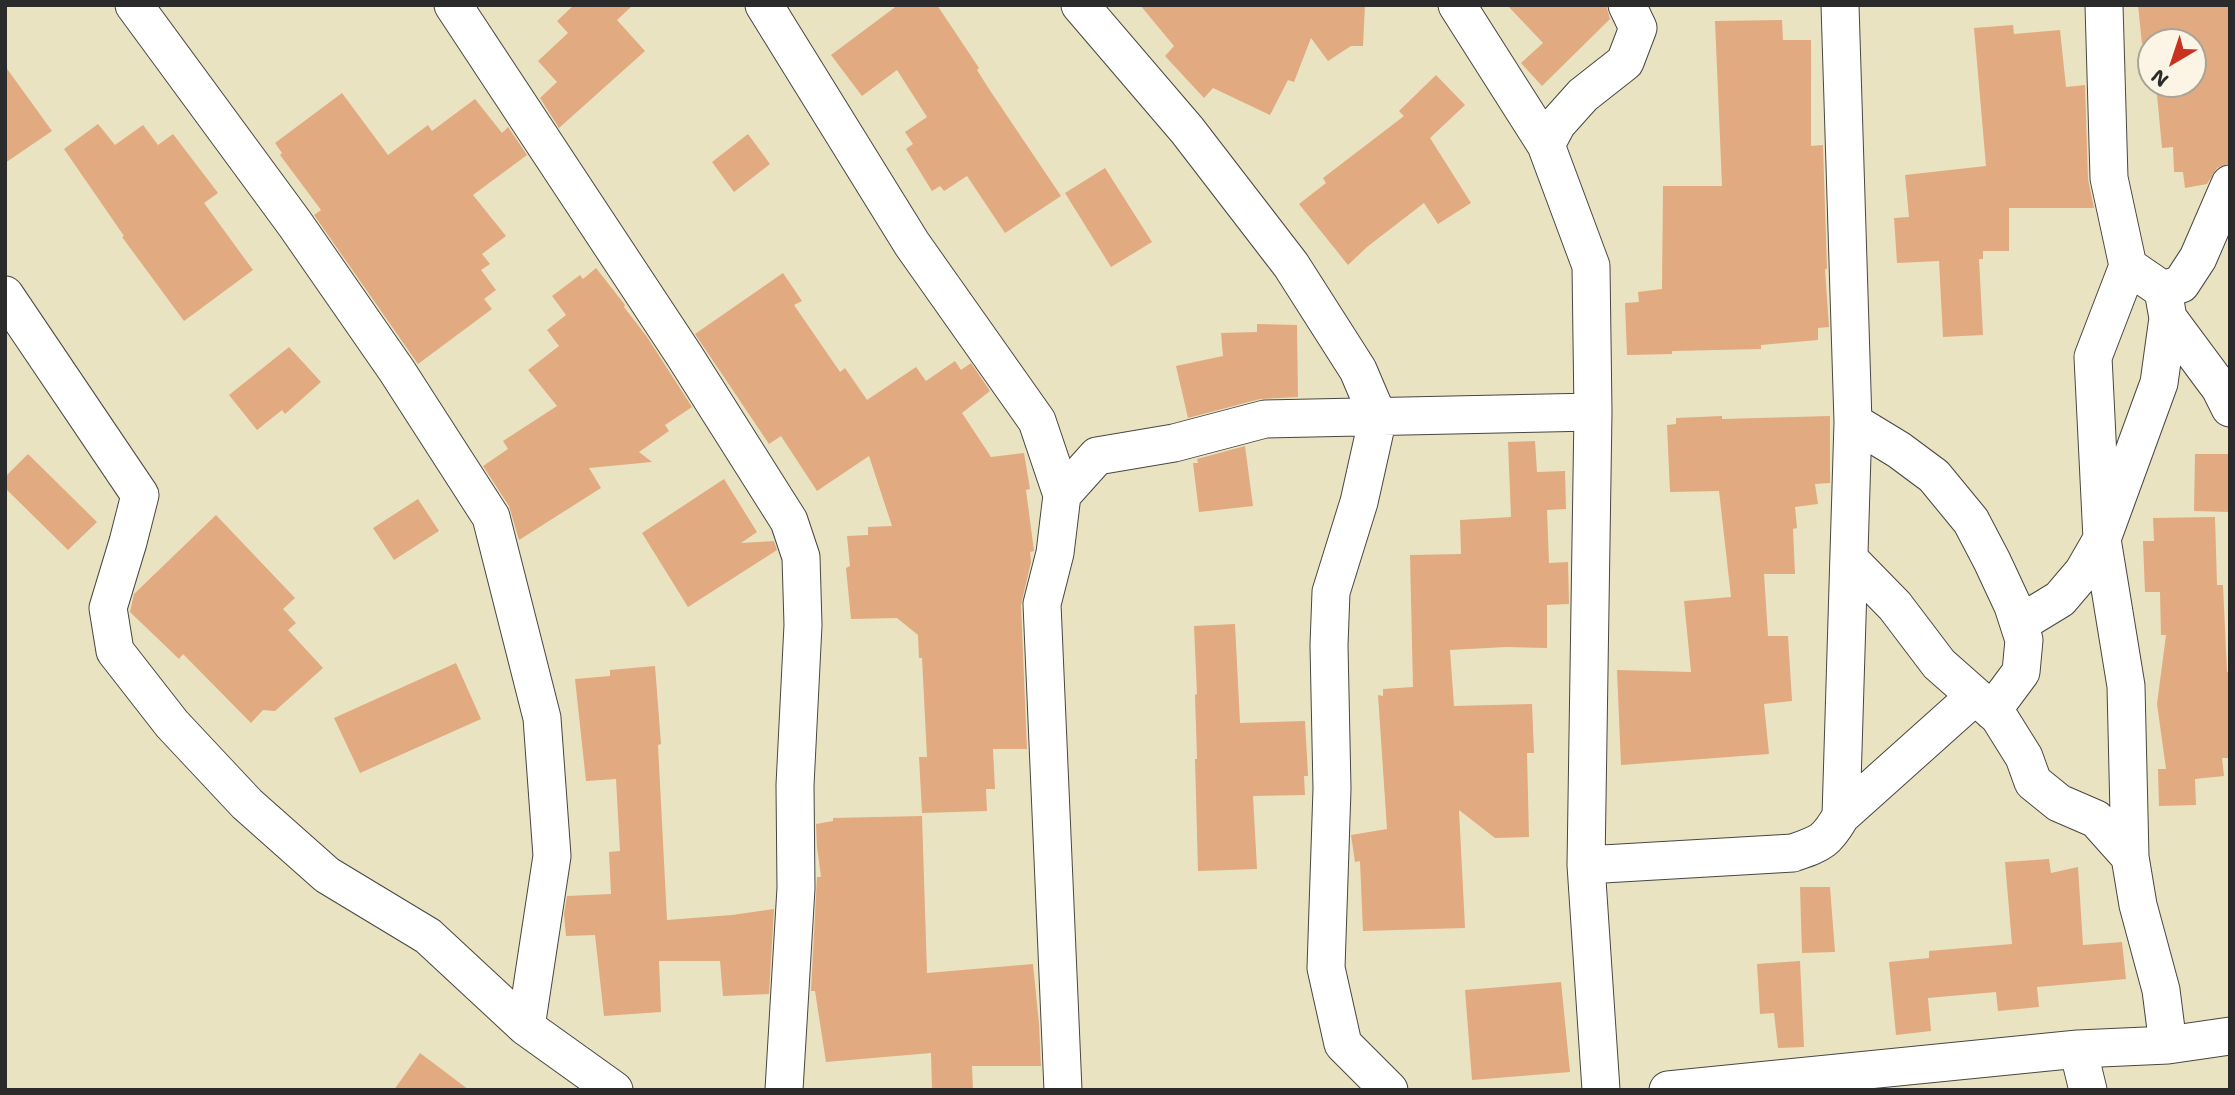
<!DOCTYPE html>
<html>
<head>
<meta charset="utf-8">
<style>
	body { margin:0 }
	#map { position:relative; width:2235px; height:1095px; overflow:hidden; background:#eae3c1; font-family:"Shantell Sans",sans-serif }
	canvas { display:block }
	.frame { position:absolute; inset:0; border:7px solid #2b2b2b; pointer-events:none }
	.north { position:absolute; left:2137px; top:28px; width:70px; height:70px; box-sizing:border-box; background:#fcf5e5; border:2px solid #a8a49b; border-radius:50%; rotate:219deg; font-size:19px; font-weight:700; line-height:28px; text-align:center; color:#2b2b2b }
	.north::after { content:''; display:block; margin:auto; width:24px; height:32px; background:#c8321e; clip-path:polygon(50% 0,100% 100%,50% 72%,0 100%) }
</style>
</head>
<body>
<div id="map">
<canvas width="2235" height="1095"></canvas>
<div class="frame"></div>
<div class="north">N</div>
</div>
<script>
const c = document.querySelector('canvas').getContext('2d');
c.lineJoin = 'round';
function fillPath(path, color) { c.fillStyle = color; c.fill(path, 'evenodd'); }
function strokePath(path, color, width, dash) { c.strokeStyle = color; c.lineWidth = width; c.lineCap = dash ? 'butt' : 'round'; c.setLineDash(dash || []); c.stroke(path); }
fillPath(new Path2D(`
	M 574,5 L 633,5 L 617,20 L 645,51 L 559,128 L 540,98 L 557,82 L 538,61 L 568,33 L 557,21 Z
	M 898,5 L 937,5 L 979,68 L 977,70 L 989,89 L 1061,196 L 1005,233 L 967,176 L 944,191 L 940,186 L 932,191 L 906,149 L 913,144 L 905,132 L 927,117 L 897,70 L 862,96 L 831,55 Z
	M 1140,5 L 1365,5 L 1363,46 L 1351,46 L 1328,61 L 1311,38 L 1294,82 L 1288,80 L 1270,115 L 1213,88 L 1204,98 L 1165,56 L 1174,46 Z
	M 1507,5 L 1606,5 L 1610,19 L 1542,86 L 1521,63 L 1543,43 Z
	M 2138,5 L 2229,5 L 2230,163 L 2217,168 L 2207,184 L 2185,188 L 2183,172 L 2174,172 L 2173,147 L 2162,148 L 2156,84 L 2193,84 L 2193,42 L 2151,42 L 2142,44 Z
	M 1782,20 L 1783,40 L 1811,40 L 1811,146 L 1823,145 L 1827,269 L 1825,269 L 1829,327 L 1818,328 L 1818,340 L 1761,345 L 1761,349 L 1672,351 L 1672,354 L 1627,355 L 1625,303 L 1639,302 L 1638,292 L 1662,289 L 1663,186 L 1722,186 L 1715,21 Z
	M 2013,25 L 2014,34 L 2060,30 L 2066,87 L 2085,85 L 2088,179 L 2094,208 L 2009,208 L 2009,251 L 1983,251 L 1983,259 L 1979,259 L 1983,335 L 1943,337 L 1939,261 L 1897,263 L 1894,218 L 1909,217 L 1905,175 L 1986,166 L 1974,28 Z
	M 5,66 L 52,131 L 5,163 Z
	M 1436,75 L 1465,105 L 1430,138 L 1471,203 L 1438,224 L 1424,203 L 1367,247 L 1348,265 L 1299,204 L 1326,183 L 1323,178 L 1404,116 L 1399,111 Z
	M 342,93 L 388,155 L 428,125 L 432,131 L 475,99 L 502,133 L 508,127 L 527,155 L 473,195 L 506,236 L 482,254 L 490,264 L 481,270 L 496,290 L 484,299 L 492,309 L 418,364 L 314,215 L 321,210 L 280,155 L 282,153 L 275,143 Z
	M 98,124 L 115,145 L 143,125 L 158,145 L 173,134 L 218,193 L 204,203 L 253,270 L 184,321 L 122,237 L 124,236 L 64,149 Z
	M 748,134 L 770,164 L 734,192 L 712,162 Z
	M 1105,168 L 1152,242 L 1111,267 L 1065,193 Z
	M 596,268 L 625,305 L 624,307 L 647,337 L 692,407 L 665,425 L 669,431 L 639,452 L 652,462 L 589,468 L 601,488 L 519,540 L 509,506 L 483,466 L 508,449 L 503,441 L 557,406 L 528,370 L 559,346 L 547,330 L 566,315 L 552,296 L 580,275 L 583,279 Z
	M 783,273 L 802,301 L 794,305 L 840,372 L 845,368 L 867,400 L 916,367 L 926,381 L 955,361 L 961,370 L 971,363 L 990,391 L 962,413 L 991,457 L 1024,453 L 1030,489 L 1026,490 L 1034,551 L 1030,552 L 1031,562 L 1021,605 L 1027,749 L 993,749 L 995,789 L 986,789 L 987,811 L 922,813 L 919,757 L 927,757 L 922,658 L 919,658 L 918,635 L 897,618 L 851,619 L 846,568 L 850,566 L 847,536 L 868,535 L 868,527 L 892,526 L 869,456 L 817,491 L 781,436 L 769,444 L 695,334 Z
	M 1257,324 L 1297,325 L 1298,397 L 1260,399 L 1188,418 L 1176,366 L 1223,356 L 1221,333 L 1257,332 Z
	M 289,347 L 321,382 L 285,414 L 282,410 L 257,430 L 229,395 Z
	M 1722,416 L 1722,419 L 1830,416 L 1830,483 L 1815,484 L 1818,504 L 1795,507 L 1797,528 L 1793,529 L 1795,574 L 1764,574 L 1768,636 L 1788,636 L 1792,701 L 1764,704 L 1769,754 L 1621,765 L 1617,670 L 1691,672 L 1684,601 L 1731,597 L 1719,491 L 1670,492 L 1667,425 L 1676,424 L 1676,418 Z
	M 1535,441 L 1537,472 L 1565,471 L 1566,509 L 1547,510 L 1549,563 L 1568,562 L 1569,604 L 1547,605 L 1547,648 L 1506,647 L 1450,650 L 1454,706 L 1532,704 L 1534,753 L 1527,753 L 1529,837 L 1495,838 L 1459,810 L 1465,928 L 1363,931 L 1360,861 L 1355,862 L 1351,835 L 1387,829 L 1378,695 L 1383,696 L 1383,689 L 1413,687 L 1410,555 L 1461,554 L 1460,520 L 1511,517 L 1508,442 Z
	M 1245,446 L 1253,506 L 1199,512 L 1193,463 L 1198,463 L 1197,459 Z
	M 28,454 L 97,522 L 68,550 L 5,488 L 5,477 Z
	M 2195,454 L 2230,454 L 2230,512 L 2194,511 Z
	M 724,479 L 757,532 L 741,543 L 774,541 L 777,550 L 688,607 L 642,533 Z
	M 418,499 L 439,531 L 394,560 L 373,528 Z
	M 216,515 L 295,598 L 283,609 L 296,623 L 288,630 L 323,668 L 275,711 L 263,710 L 251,723 L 183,654 L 179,659 L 130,612 L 134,594 Z
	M 2215,517 L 2217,585 L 2223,585 L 2227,672 L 2230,672 L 2230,758 L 2222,758 L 2224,776 L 2195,779 L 2196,805 L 2159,806 L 2158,769 L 2166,769 L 2157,704 L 2166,635 L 2161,635 L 2160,592 L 2145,592 L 2143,541 L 2154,541 L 2153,518 Z
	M 1235,624 L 1240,723 L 1305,721 L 1308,776 L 1304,776 L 1305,795 L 1253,796 L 1257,869 L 1198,871 L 1195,759 L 1197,759 L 1195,695 L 1197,694 L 1194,626 Z
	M 456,663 L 481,719 L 360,773 L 334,718 Z
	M 655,666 L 661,744 L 658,745 L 667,920 L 732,915 L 774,909 L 769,994 L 723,996 L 720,961 L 659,961 L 661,1012 L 604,1016 L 595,935 L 566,936 L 564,914 L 567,896 L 611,894 L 609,852 L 620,851 L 616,779 L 586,781 L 575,679 L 610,676 L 610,670 Z
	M 922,816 L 927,973 L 1033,964 L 1039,1024 L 1041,1066 L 972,1066 L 973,1090 L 932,1090 L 931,1053 L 826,1062 L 815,991 L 811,991 L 817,877 L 821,877 L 817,847 L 816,824 L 833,821 L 833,818 Z
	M 2049,859 L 2051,873 L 2078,867 L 2083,945 L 2122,942 L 2126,979 L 2037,987 L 2039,1007 L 1998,1011 L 1996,992 L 1928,998 L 1931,1031 L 1896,1035 L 1889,962 L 1929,958 L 1929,951 L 2012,944 L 2005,862 Z
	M 1800,887 L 1830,887 L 1835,952 L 1802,953 Z
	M 1800,961 L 1804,1047 L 1778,1048 L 1774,1013 L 1760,1014 L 1757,964 Z
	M 1561,982 L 1570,1072 L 1472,1080 L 1465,990 Z
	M 420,1053 L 436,1065 L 469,1090 L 394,1090 Z`), '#e1aa80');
const street = new Path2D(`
	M 134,5 L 295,224 L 397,371 L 491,517 L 542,718 L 552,856 L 526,1027 L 614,1090
	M 453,5 L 684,355 L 789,521 L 801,557 L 803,625 L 795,785 L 796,888 L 784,1090
	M 764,5 L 912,244 L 1037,421 L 1062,495 L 1055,553 L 1042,604 L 1063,1090
	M 1080,5 L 1187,130 L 1291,265 L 1358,370 L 1378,417 L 1359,502 L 1331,592 L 1329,645 L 1332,789 L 1326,968 L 1343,1044 L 1389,1090
	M 1457,5 L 1546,145 L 1591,266 L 1593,412 L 1586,865 L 1601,1090
	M 1840,5 L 1853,422 L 1841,816
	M 2104,5 L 2109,178 L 2128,266 L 2163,290
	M 1546,145 L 1557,124 L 1583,95 L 1625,62 L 1638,28 L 1627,5
	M 2230,184 L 2198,258 L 2181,284 L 2163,290 L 2168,318 L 2220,388 L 2230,408
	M 2128,266 L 2093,357 L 2102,539 L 2126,686 L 2130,857
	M 5,295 L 140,495 L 128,542 L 108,608 L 115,651 L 172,724 L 247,804 L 327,875 L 428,936 L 526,1027
	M 1853,422 L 1899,450 L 1934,476 L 1971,521 L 1992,561 L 2013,606 L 2024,640 L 2021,672 L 1992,711
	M 1062,495 L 1097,456 L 1174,443 L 1265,419 L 1593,412
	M 1849,559 L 1895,606 L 1939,664 L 1999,717 L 2024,757 L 2033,782 L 2059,803 L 2096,819 L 2130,857 L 2138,905 L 2161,990 L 2168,1045
	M 2019,624 L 2060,599 L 2083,572 L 2102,539 L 2159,383 L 2168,318
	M 1586,865 L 1793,853 C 1821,843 1826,842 1841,816 L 1975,696
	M 2078,1049 L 2088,1090
	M 1668,1090 L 2078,1049 L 2168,1045 L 2230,1036`);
strokePath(street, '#484742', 39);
strokePath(street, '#fff', 37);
</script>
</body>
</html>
